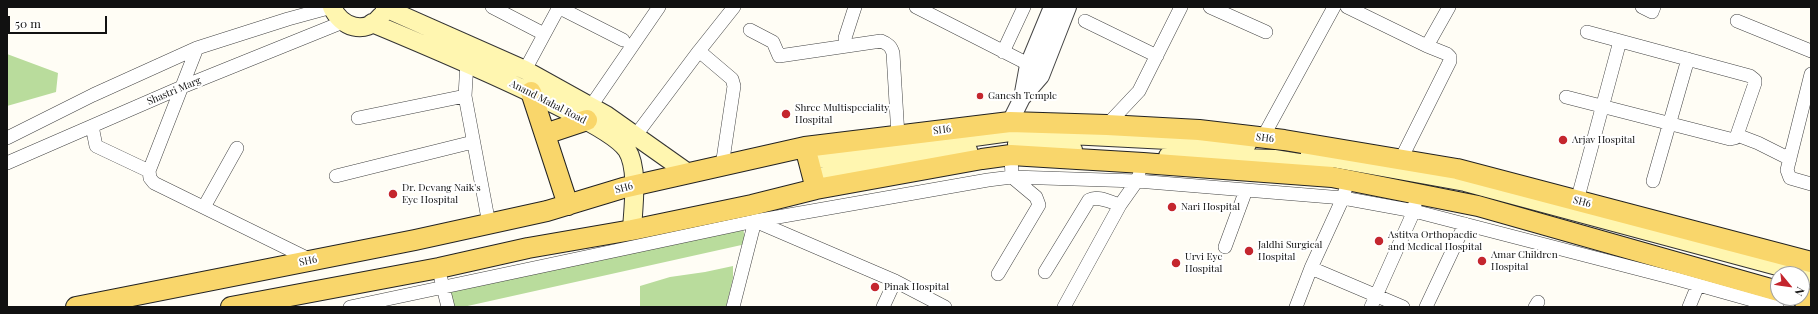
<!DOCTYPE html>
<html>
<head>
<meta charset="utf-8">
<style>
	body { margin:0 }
	#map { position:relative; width:1818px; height:314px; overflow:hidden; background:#fffdf5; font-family:"Playfair Display",serif }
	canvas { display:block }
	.frame { position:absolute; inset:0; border:8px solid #111; pointer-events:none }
	.north { position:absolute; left:1770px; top:266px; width:40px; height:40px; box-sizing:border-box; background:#fff; border:1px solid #a0a0a0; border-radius:50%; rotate:119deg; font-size:11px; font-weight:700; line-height:16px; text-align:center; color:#111 }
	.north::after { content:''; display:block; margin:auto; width:14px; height:18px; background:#c4262e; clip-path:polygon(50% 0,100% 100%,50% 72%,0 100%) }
	.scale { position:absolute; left:8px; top:16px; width:99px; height:18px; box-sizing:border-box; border:2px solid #111; border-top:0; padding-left:5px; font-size:12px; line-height:14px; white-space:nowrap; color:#111; -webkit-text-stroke:3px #fff; paint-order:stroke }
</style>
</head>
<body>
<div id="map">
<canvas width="1818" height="314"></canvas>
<div class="frame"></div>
<div class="north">N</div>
<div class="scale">50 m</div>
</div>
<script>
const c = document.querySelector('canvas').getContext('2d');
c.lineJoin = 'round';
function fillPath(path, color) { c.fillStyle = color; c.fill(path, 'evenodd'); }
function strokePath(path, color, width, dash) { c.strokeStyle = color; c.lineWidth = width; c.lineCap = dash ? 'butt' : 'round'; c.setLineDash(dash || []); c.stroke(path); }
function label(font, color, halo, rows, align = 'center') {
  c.font = font + ' "Playfair Display",serif'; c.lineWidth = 4; c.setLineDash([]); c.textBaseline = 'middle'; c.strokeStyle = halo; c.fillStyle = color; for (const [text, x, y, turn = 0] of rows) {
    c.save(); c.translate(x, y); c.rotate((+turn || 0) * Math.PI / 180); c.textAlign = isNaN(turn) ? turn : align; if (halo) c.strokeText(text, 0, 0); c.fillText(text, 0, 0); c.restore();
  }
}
fillPath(new Path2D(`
	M 7,54 L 58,73 L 56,92 L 7,106 Z
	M 743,228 L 746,244 L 463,307 L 452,307 L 448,290 Z
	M 733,266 L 733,278 L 726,307 L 640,307 L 640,286 L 670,277 L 705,272 Z`), '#b9dc9c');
const minor = new Path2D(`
	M 492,7 L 544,34
	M 558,7 L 623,40
	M 916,7 L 1036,68
	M 1210,7 L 1266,32
	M 1347,7 L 1427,46
	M 1642,7 L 1652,12 L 1654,7
	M 1085,21 L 1157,56
	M 1737,21 L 1811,51
	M 750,30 L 773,42 L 779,56 L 881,41 C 888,44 891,46 893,53 L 898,136
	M 846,46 L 845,38 L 855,7
	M 197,48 L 149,171 L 150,178 L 154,183 L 311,260
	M 699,51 L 732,79 L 734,86 L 722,166
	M 1003,52 L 1024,7
	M 467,62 L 465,96 L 489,224
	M 525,70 L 559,7
	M 1811,74 L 1787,170 L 1790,178 L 1811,184
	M 1566,97 L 1730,139 L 1735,138 L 1737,135 L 1755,83 L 1755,80 L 1750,76 L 1587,32
	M 591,106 L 659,7
	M 358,118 L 465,96
	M 1107,125 L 1139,91 L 1181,7
	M 92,126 L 96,146 L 149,171
	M 1737,135 L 1758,143 L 1790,159
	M 1263,137 L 1334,7
	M 7,138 L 93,95 L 197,48 L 288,19 L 332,7
	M 630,141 L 636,135 L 699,51 L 734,7
	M 1401,159 L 1450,61 L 1450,57 L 1447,54 L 1427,46 L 1449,7
	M 7,163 L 182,87 L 343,22
	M 336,176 L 473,142
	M 1653,181 L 1688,59
	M 1577,201 L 1620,41
	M 204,207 L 237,148
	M 755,221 L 895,281 L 945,307
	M 1225,247 L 1246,190
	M 1311,268 L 1403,307
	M 1045,272 L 1089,200 C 1098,195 1110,202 1120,205
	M 998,274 L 1039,205 L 1036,197 L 1012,177 L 1011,155
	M 441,279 L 448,307
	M 350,307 L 755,221 L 988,180 L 1012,177 L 1137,181 L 1343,198 L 1414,211 L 1677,279 L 1777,307
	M 733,307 L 755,221
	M 883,307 L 895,281
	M 1064,307 L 1120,205 L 1137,181 L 1139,175
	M 1296,307 L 1311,268 L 1343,198 L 1345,191
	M 1371,307 L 1414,211 L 1415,204
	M 1426,307 L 1465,224
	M 1535,307 L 1538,302
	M 1689,307 L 1698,285`);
const tertiary = new Path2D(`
	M 1022,98 L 1028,65 L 1052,7
	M 1010,132 L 1010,122 L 1022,98 L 1041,76 L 1068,7`);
const secondary = new Path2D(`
	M 332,7 C 341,27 365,36 381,16
	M 385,8 L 525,70 L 606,115 L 688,173
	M 372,23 C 437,50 501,77 564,109 C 580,117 617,135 627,150 C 639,169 633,208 632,230
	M 1017,144 L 1073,150
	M 1310,154 L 1465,182 L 1811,275
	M 1168,156 L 1274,159 L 1324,167
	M 808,160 L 1010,132 L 1247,144
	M 813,178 L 968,150`);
const primary = new Path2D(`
	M 531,92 L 568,205
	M 545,134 L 587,120
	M 805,147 L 816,189
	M 1802,298 L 1811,300
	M 76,307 L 415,240 L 547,211 L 623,188 L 805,147 L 1010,122 L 1107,125 L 1199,130 L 1284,140 L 1457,169 L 1811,262
	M 231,307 L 439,268 L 528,248 L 632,230 L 752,205 L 816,189 L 982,159 L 1011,155 L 1143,163 L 1332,177 L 1478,206 L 1778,291`);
strokePath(minor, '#444', 14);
strokePath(tertiary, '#444', 18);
strokePath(secondary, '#333', 20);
strokePath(primary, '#222', 22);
strokePath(minor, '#fff', 13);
strokePath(tertiary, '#fff', 16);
strokePath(secondary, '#fff6b0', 18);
strokePath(primary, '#f9d66b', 20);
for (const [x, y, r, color] of [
	[980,96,4,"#c4262e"],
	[786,114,5,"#c4262e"],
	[1563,140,5,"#c4262e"],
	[393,194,5,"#c4262e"],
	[1172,207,5,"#c4262e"],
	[1379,241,5,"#c4262e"],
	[1249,251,5,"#c4262e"],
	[1482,261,5,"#c4262e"],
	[1176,263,5,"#c4262e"],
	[875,287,5,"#c4262e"]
]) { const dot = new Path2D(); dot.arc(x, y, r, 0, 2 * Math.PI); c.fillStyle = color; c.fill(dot); strokePath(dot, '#fff', 1.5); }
label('10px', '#111', '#fff', [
	["Shastri Marg",174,91,-23],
	["Anand Mahal Road",548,102,27],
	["SH6",942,130,-7],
	["SH6",1265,138,7],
	["SH6",624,188,-15],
	["SH6",1582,202,15],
	["SH6",308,261,-11]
]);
label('10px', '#111', '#fff', [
	["Ganesh Temple",988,96],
	["Shree Multispeciality",795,108],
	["Hospital",795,120],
	["Arjav Hospital",1572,140],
	["Dr. Devang Naik's",402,188],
	["Eye Hospital",402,200],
	["Nari Hospital",1181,207],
	["Astitva Orthopaedic",1388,235],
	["and Medical Hospital",1388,247],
	["Jaldhi Surgical",1258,245],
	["Hospital",1258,257],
	["Amar Children",1491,255],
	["Hospital",1491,267],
	["Urvi Eye",1185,257],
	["Hospital",1185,269],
	["Pinak Hospital",884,287]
], 'left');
</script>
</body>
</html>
